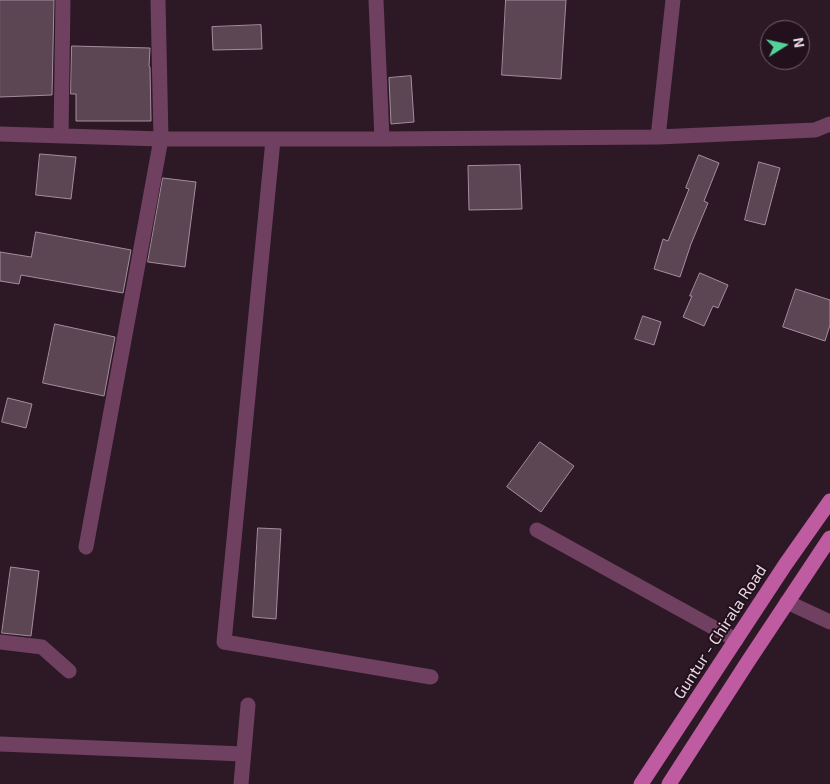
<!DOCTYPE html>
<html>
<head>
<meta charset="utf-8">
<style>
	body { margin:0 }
	#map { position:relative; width:830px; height:784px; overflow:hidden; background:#2c1925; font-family:"Exo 2",sans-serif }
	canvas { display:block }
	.north { position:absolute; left:760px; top:20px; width:50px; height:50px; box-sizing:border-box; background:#22101c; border:1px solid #71616c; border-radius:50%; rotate:80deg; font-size:14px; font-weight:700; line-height:20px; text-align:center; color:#e8dae3 }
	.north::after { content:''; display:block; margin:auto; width:18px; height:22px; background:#52d397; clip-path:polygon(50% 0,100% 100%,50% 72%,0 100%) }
</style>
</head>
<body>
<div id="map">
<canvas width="830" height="784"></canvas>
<div class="north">N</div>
</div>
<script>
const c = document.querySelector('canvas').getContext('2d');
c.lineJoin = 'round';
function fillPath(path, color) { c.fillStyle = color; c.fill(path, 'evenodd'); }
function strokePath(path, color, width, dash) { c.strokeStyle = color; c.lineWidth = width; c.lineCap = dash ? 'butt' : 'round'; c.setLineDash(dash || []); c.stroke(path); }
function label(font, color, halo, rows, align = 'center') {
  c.font = font + ' "Exo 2",sans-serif'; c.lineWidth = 4; c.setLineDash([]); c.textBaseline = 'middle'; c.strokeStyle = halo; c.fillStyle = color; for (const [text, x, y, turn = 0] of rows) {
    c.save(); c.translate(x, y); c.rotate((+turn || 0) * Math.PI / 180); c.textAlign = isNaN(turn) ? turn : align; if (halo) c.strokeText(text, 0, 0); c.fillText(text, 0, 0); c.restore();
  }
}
const building = new Path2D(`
	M 0,0 L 54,0 L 52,95 L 0,97 Z
	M 506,0 L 566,0 L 561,79 L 502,75 Z
	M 261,25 L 262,49 L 213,50 L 212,27 Z
	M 72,46 L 150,48 L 149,66 L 150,67 L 151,121 L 76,121 L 76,94 L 71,94 Z
	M 411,76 L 414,122 L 391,124 L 389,78 Z
	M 40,154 L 76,157 L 71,199 L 36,195 Z
	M 699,155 L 719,163 L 704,201 L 708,203 L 691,244 L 680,277 L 654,269 L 663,239 L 668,241 L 689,189 L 686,188 Z
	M 759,162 L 780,168 L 765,225 L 745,220 Z
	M 520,165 L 522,209 L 469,210 L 468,166 Z
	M 163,178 L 196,182 L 185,267 L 148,262 Z
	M 36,232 L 131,250 L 123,293 L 21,275 L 19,284 L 0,281 L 0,252 L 31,257 Z
	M 700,273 L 728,285 L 718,308 L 713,306 L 704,326 L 683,317 L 692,296 L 690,296 Z
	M 796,289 L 830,300 L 830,325 L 825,341 L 783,327 Z
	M 643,316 L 661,322 L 654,345 L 635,339 Z
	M 55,324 L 115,337 L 104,396 L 43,383 Z
	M 8,398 L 32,404 L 26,428 L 2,422 Z
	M 540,442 L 574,466 L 541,512 L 507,487 Z
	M 258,528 L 281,529 L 276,619 L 253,617 Z
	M 11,567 L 39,571 L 31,636 L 2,633 Z`);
fillPath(building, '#5c4654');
strokePath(building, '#a68d9d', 1);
strokePath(new Path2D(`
	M 376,0 L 382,139
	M 0,134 L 161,139 L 382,139 L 658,137 L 815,130 L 830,124
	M 61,136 L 63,0
	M 658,137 L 673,0
	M 273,140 L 224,642 L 431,677
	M 537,530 L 736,640
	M 86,547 L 161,139 L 158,0
	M 787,602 L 830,622
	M 0,642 L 42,647 L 69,671
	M 0,744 L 243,754
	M 241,784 L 248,705`), '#6f4060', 15);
strokePath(new Path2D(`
	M 641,784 L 785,565 L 830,501
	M 669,784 L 747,663 L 830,538`), '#be5ba1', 15);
label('16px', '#e8dae3', '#22101c', [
	["Guntur - Chirala Road",720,632,-57]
]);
</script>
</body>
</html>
